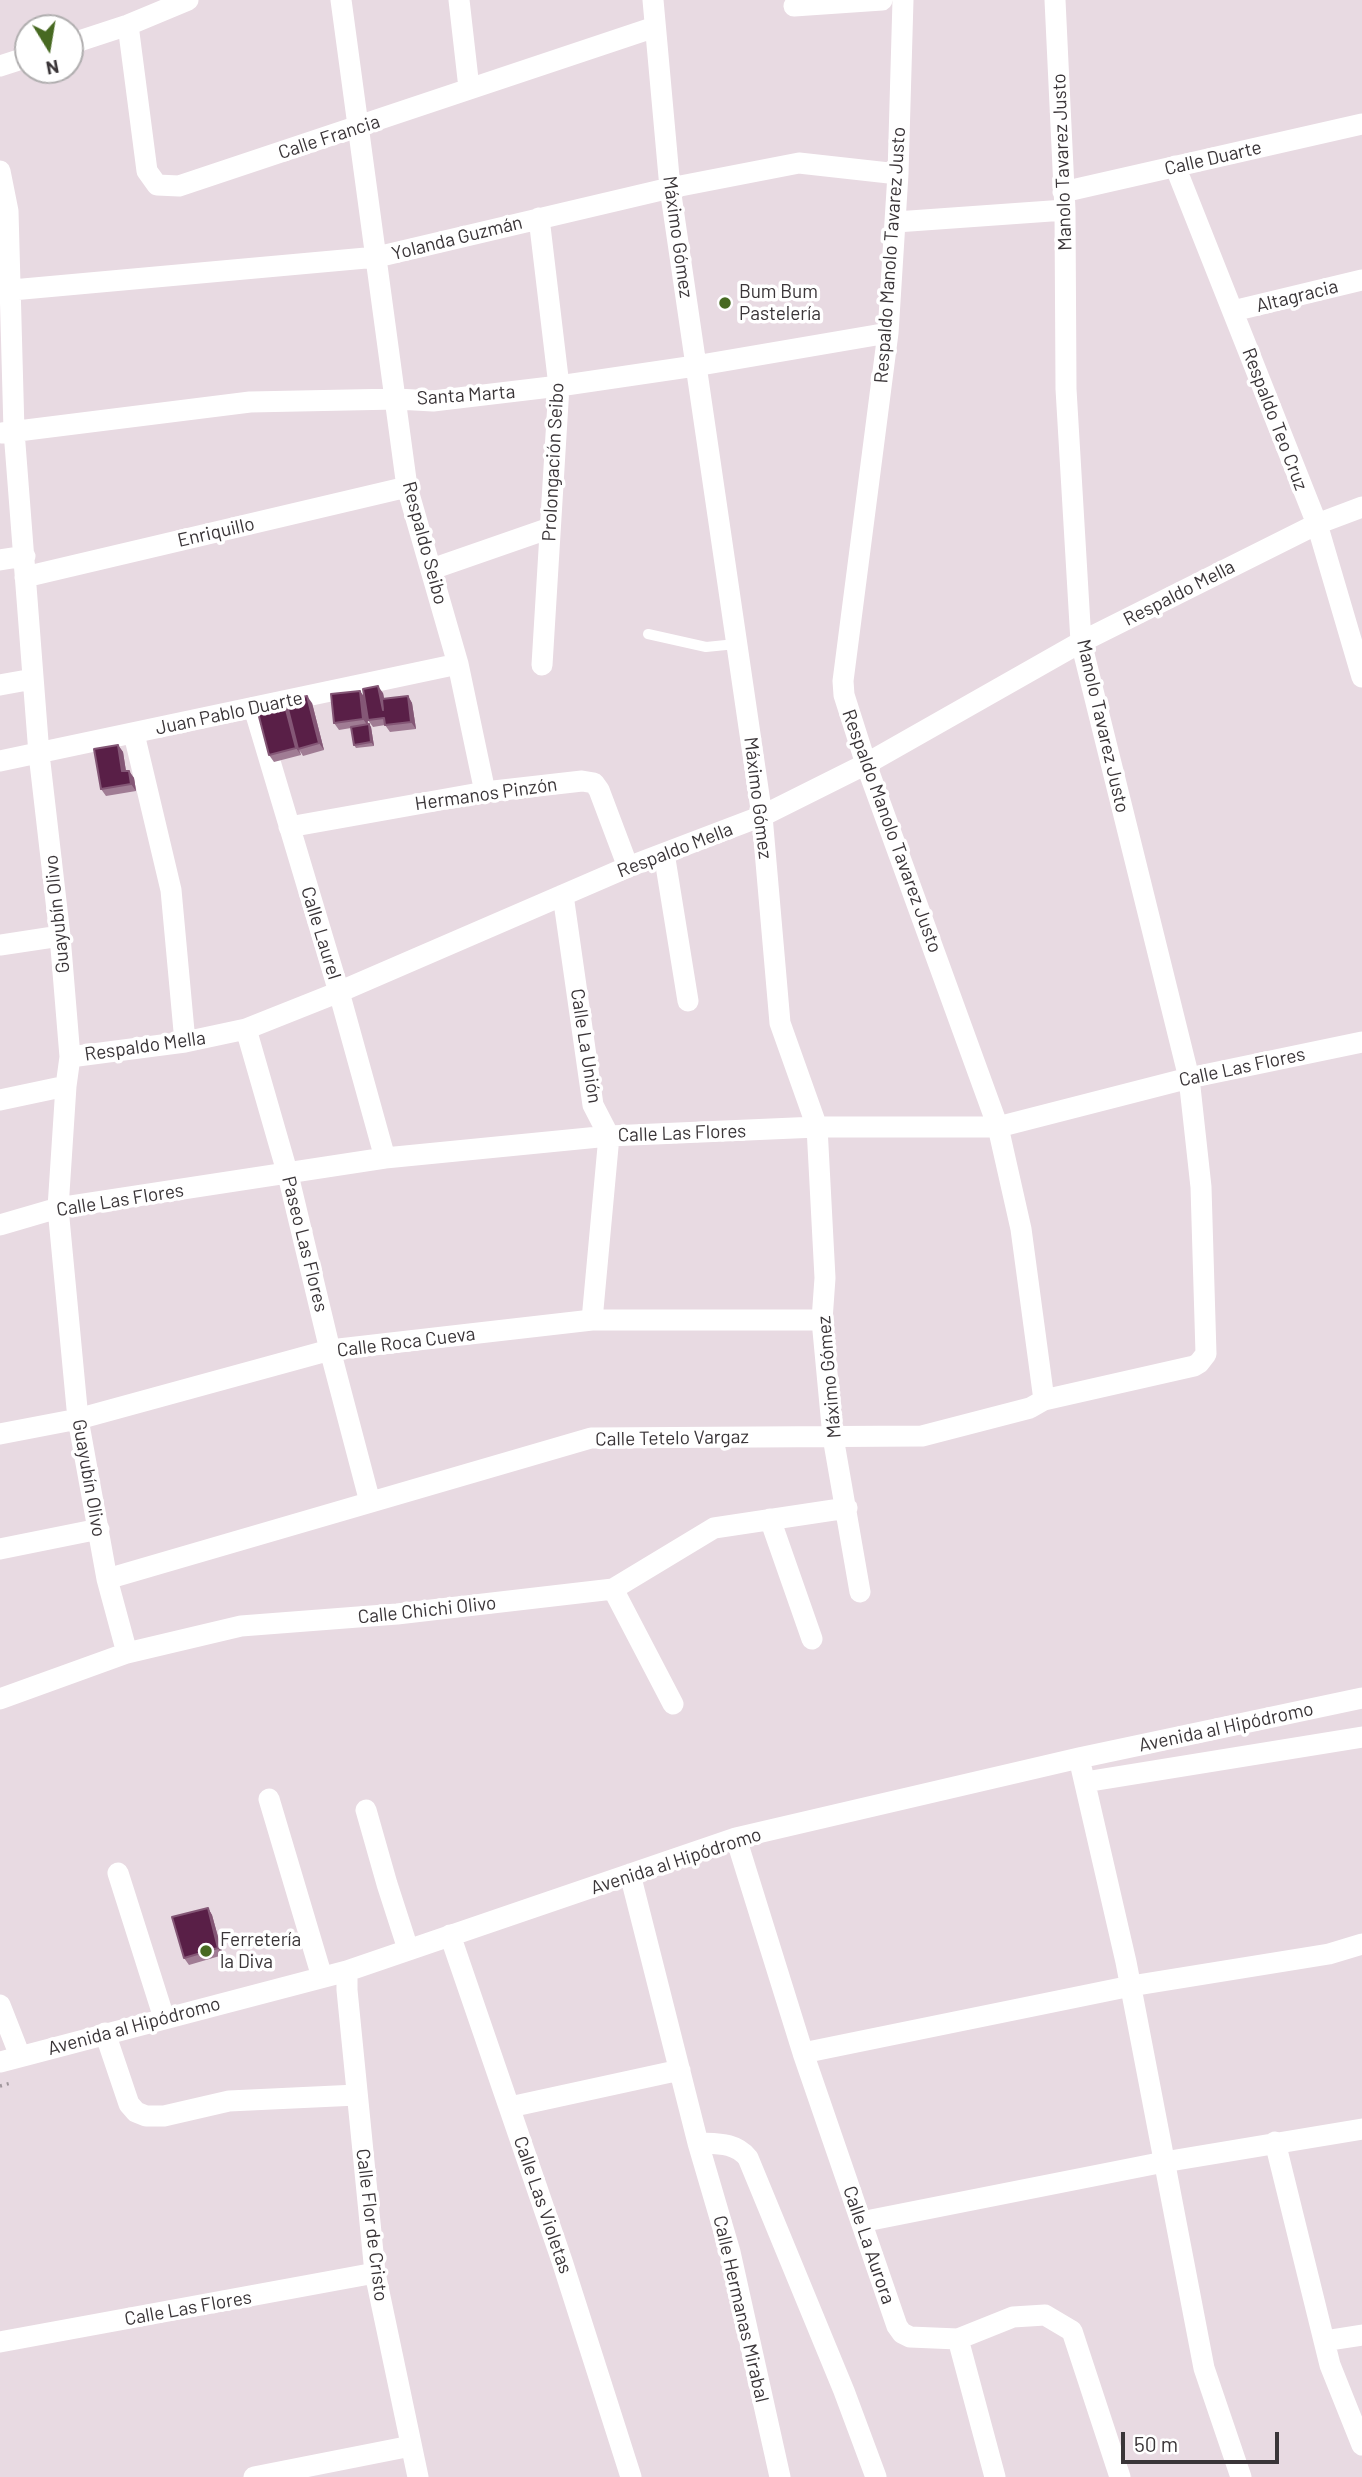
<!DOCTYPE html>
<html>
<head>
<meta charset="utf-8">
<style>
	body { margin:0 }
	#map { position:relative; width:1362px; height:2477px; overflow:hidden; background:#e8dae2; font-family:Barlow,sans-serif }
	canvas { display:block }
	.north { position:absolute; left:14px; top:14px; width:70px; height:70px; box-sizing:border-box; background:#fff; border:2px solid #b0aeaf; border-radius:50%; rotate:169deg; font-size:19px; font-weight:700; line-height:28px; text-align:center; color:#3a3538 }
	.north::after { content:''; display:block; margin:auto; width:24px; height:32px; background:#476921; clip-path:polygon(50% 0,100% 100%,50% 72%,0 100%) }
	.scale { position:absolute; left:1121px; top:2432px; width:158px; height:32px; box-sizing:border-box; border:4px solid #3a3538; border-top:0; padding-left:9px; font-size:21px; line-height:24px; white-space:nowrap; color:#3a3538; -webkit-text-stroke:5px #fff; paint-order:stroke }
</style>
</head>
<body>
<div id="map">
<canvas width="1362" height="2477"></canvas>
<div class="north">N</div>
<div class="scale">50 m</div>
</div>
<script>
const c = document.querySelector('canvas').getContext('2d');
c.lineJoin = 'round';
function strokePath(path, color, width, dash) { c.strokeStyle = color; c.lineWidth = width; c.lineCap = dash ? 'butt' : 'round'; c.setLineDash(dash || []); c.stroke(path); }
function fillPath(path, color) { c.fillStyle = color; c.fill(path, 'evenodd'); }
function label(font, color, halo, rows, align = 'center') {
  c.font = font + ' Barlow,sans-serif'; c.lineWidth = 7; c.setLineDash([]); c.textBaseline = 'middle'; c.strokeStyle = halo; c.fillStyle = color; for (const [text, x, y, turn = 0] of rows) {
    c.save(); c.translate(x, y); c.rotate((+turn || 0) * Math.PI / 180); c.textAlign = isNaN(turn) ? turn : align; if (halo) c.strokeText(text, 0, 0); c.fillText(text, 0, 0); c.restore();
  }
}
strokePath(new Path2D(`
	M 0,2086 L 11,2083`), '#9f959b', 3.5, [2, 5]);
strokePath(new Path2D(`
	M 648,634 L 706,647 L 736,644`), '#fff', 10);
strokePath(new Path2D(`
	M 341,0 L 407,487 L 458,664 L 485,792
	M 459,0 L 469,88
	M 653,0 L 670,188 L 762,816 L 780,1023 L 817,1127 L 825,1278 L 822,1320 L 833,1437 L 860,1592
	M 903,0 L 898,174 L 888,333 L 843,681 L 844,695 L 866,764 L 998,1127 L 1021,1229 L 1044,1400
	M 794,6 L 882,0
	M 128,25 L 147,171 L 157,185 L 179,186 L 655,27
	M 70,44 L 128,25 L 188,0
	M 0,66 L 28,57
	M 1175,166 L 1317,524 L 1362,677
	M 0,171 L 8,211 L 14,431 L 39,754 L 60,936 L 70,1057 L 66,1086 L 58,1208 L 78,1419 L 107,1579 L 127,1653
	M 1063,192 L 1362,124
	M 539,218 L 559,386 L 542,665
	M 896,222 L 1065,210
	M 12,290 L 377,257 L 670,188 L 799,163 L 898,174
	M 1233,311 L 1362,280
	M 2,433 L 250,402 L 397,399 L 433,401 L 559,386 L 695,366 L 888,333
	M 0,560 L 25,556
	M 432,569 L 550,528
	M 25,577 L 407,487
	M 0,685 L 33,679
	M 254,708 L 339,992 L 385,1158
	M 134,734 L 171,890 L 185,1042
	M 0,761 L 458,664
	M 289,827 L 485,792 L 582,781 L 594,783 L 599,790 L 628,867
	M 664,853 L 688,1001
	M 563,895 L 593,1105 L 609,1136 L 592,1320
	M 0,945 L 60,936
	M 246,1029 L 288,1175 L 330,1350 L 370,1502
	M 70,1057 L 185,1042 L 246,1029 L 339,992 L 628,867 L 762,816 L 866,764 L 1081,642 L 1317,524 L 1362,507
	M 0,1100 L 66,1086
	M 0,1225 L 58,1208 L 385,1158 L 609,1136 L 817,1127 L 998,1127 L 1189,1078 L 1362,1042
	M 0,1434 L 78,1419 L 330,1350 L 592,1320 L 822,1320
	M 770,1519 L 812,1639
	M 0,1549 L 99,1529
	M 107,1579 L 591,1438 L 922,1436 L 1030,1408 L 1044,1400 L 1194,1366 L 1199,1363 L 1206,1354 L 1201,1187 L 1189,1078 L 1081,642 L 1066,389 L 1065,210 L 1055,0
	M 613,1589 L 673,1704
	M 0,1699 L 127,1653 L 241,1626 L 397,1614 L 613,1589 L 714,1528 L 847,1508
	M 1079,1758 L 1126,1962 L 1204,2368 L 1241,2477
	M 1085,1782 L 1362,1737
	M 269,1799 L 322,1977
	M 366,1810 L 387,1884 L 408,1949
	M 736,1838 L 803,2053 L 897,2326 L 902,2333 L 910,2337 L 958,2339 L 1013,2317 L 1045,2315 L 1072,2331 L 1120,2477
	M 118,1873 L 164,2018
	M 630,1874 L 698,2143 C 717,2144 735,2142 748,2158 L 844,2391 L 876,2477
	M 450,1935 L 562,2261 L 631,2477
	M 347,1971 L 347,1990 L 375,2273 L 418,2477
	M 0,2005 L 20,2056
	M 105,2033 L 129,2104 L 136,2112 L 146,2116 L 164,2116 L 229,2101 L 357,2095
	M 803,2053 L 1131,1986 L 1329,1954 L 1362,1944
	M 0,2062 L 347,1971 L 736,1838 L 1079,1758 L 1362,1698
	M 510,2107 L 680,2070
	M 1275,2142 L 1330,2365 L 1362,2445
	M 698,2143 L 730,2252 L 780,2477
	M 861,2222 L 1164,2162 L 1362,2129
	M 958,2339 L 995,2477
	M 1324,2341 L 1362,2335
	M 0,2342 L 375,2273
	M 254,2477 L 411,2446`), '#fff', 21);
fillPath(new Path2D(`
	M 360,691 L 364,697 L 383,693 L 384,699 L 408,696 L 412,703 L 416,729 L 390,732 L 385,725 L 373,727 L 368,720 L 368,724 L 371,727 L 374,746 L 356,748 L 354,745 L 351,728 L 339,730 L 334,723 Z
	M 312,703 L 324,750 L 303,756 L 300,751 L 301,755 L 274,762 L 269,755 L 287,707 Z
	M 118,745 L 123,752 L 126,771 L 129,771 L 134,778 L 136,791 L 106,796 L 101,789 Z
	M 208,1908 L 212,1915 L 223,1955 L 189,1965 L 184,1958 Z`), '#a07c94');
fillPath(new Path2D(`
	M 378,686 L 383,693 L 388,717 L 383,710 Z
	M 360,691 L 365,698 L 368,726 L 363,719 Z
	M 307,696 L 312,703 L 324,750 L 319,743 Z
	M 408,696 L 412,703 L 416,729 L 411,722 Z
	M 284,702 L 289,709 L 298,749 L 301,755 L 296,748 Z
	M 369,724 L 371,727 L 374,746 L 371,742 Z
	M 118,745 L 123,752 L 127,778 L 122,771 Z
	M 129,771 L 134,778 L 136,791 L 131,784 Z
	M 208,1908 L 212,1915 L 223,1955 L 218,1948 Z`), '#845776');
const building = new Path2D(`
	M 378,686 L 383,710 L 382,699 L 408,696 L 411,722 L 385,725 L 384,718 L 368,720 L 363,689 Z
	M 360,691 L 363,719 L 334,723 L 331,694 Z
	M 307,696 L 319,743 L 298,749 L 286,701 Z
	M 284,702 L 296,748 L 269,755 L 257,709 Z
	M 369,724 L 371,742 L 354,745 L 351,727 Z
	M 118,745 L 122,771 L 129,771 L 131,784 L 101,789 L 94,749 Z
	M 208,1908 L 218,1948 L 184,1958 L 172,1917 Z`);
fillPath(building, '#591f47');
strokePath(building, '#845776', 2);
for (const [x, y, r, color] of [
	[725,303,7,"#476921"],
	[206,1951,7,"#476921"]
]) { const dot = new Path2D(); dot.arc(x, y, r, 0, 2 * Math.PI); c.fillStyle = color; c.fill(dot); strokePath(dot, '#fff', 2.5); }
label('19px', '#3a3538', '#fff', [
	["Calle Francia",329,137,-18],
	["Calle Duarte",1213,158,-13],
	["Manolo Tavarez Justo",1062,162,-92],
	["Máximo Gómez",678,237,82],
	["Yolanda Guzmán",457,238,-14],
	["Respaldo Manolo Tavarez Justo",890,255,-86],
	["Altagracia",1297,296,-14],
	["Santa Marta",466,395,-4],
	["Respaldo Teo Cruz",1275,419,69],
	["Prolongación Seibo",553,462,-87],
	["Enriquillo",216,532,-13],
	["Respaldo Seibo",425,543,75],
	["Respaldo Mella",1179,593,-27],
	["Juan Pablo Duarte",229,713,-12],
	["Manolo Tavarez Justo",1103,726,77],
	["Hermanos Pinzón",486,794,-8],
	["Máximo Gómez",758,798,83],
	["Respaldo Manolo Tavarez Justo",892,831,70],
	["Respaldo Mella",675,850,-21],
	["Guayubín Olivo",57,914,-96],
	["Calle Laurel",321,933,73],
	["Respaldo Mella",145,1046,-8],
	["Calle La Unión",586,1046,81],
	["Calle Las Flores",1242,1067,-12],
	["Calle Las Flores",682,1133,-2],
	["Calle Las Flores",120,1200,-9],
	["Paseo Las Flores",305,1244,76],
	["Calle Roca Cueva",406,1342,-7],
	["Máximo Gómez",829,1377,-95],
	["Calle Tetelo Vargaz",672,1438,-1],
	["Guayubín Olivo",89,1478,80],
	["Calle Chichi Olivo",427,1610,-6],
	["Avenida al Hipódromo",1226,1727,-12],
	["Avenida al Hipódromo",676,1861,-18],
	["Avenida al Hipódromo",134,2026,-15],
	["Calle Las Violetas",543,2205,71],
	["Calle Flor de Cristo",372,2225,83],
	["Calle La Aurora",869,2245,71],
	["Calle Las Flores",188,2308,-10],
	["Calle Hermanas Mirabal",741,2309,77]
]);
label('19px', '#3a3538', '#fff', [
	["Bum Bum",739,292],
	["Pastelería",739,314],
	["Ferretería",220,1940],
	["la Diva",220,1962]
], 'left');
</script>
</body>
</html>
